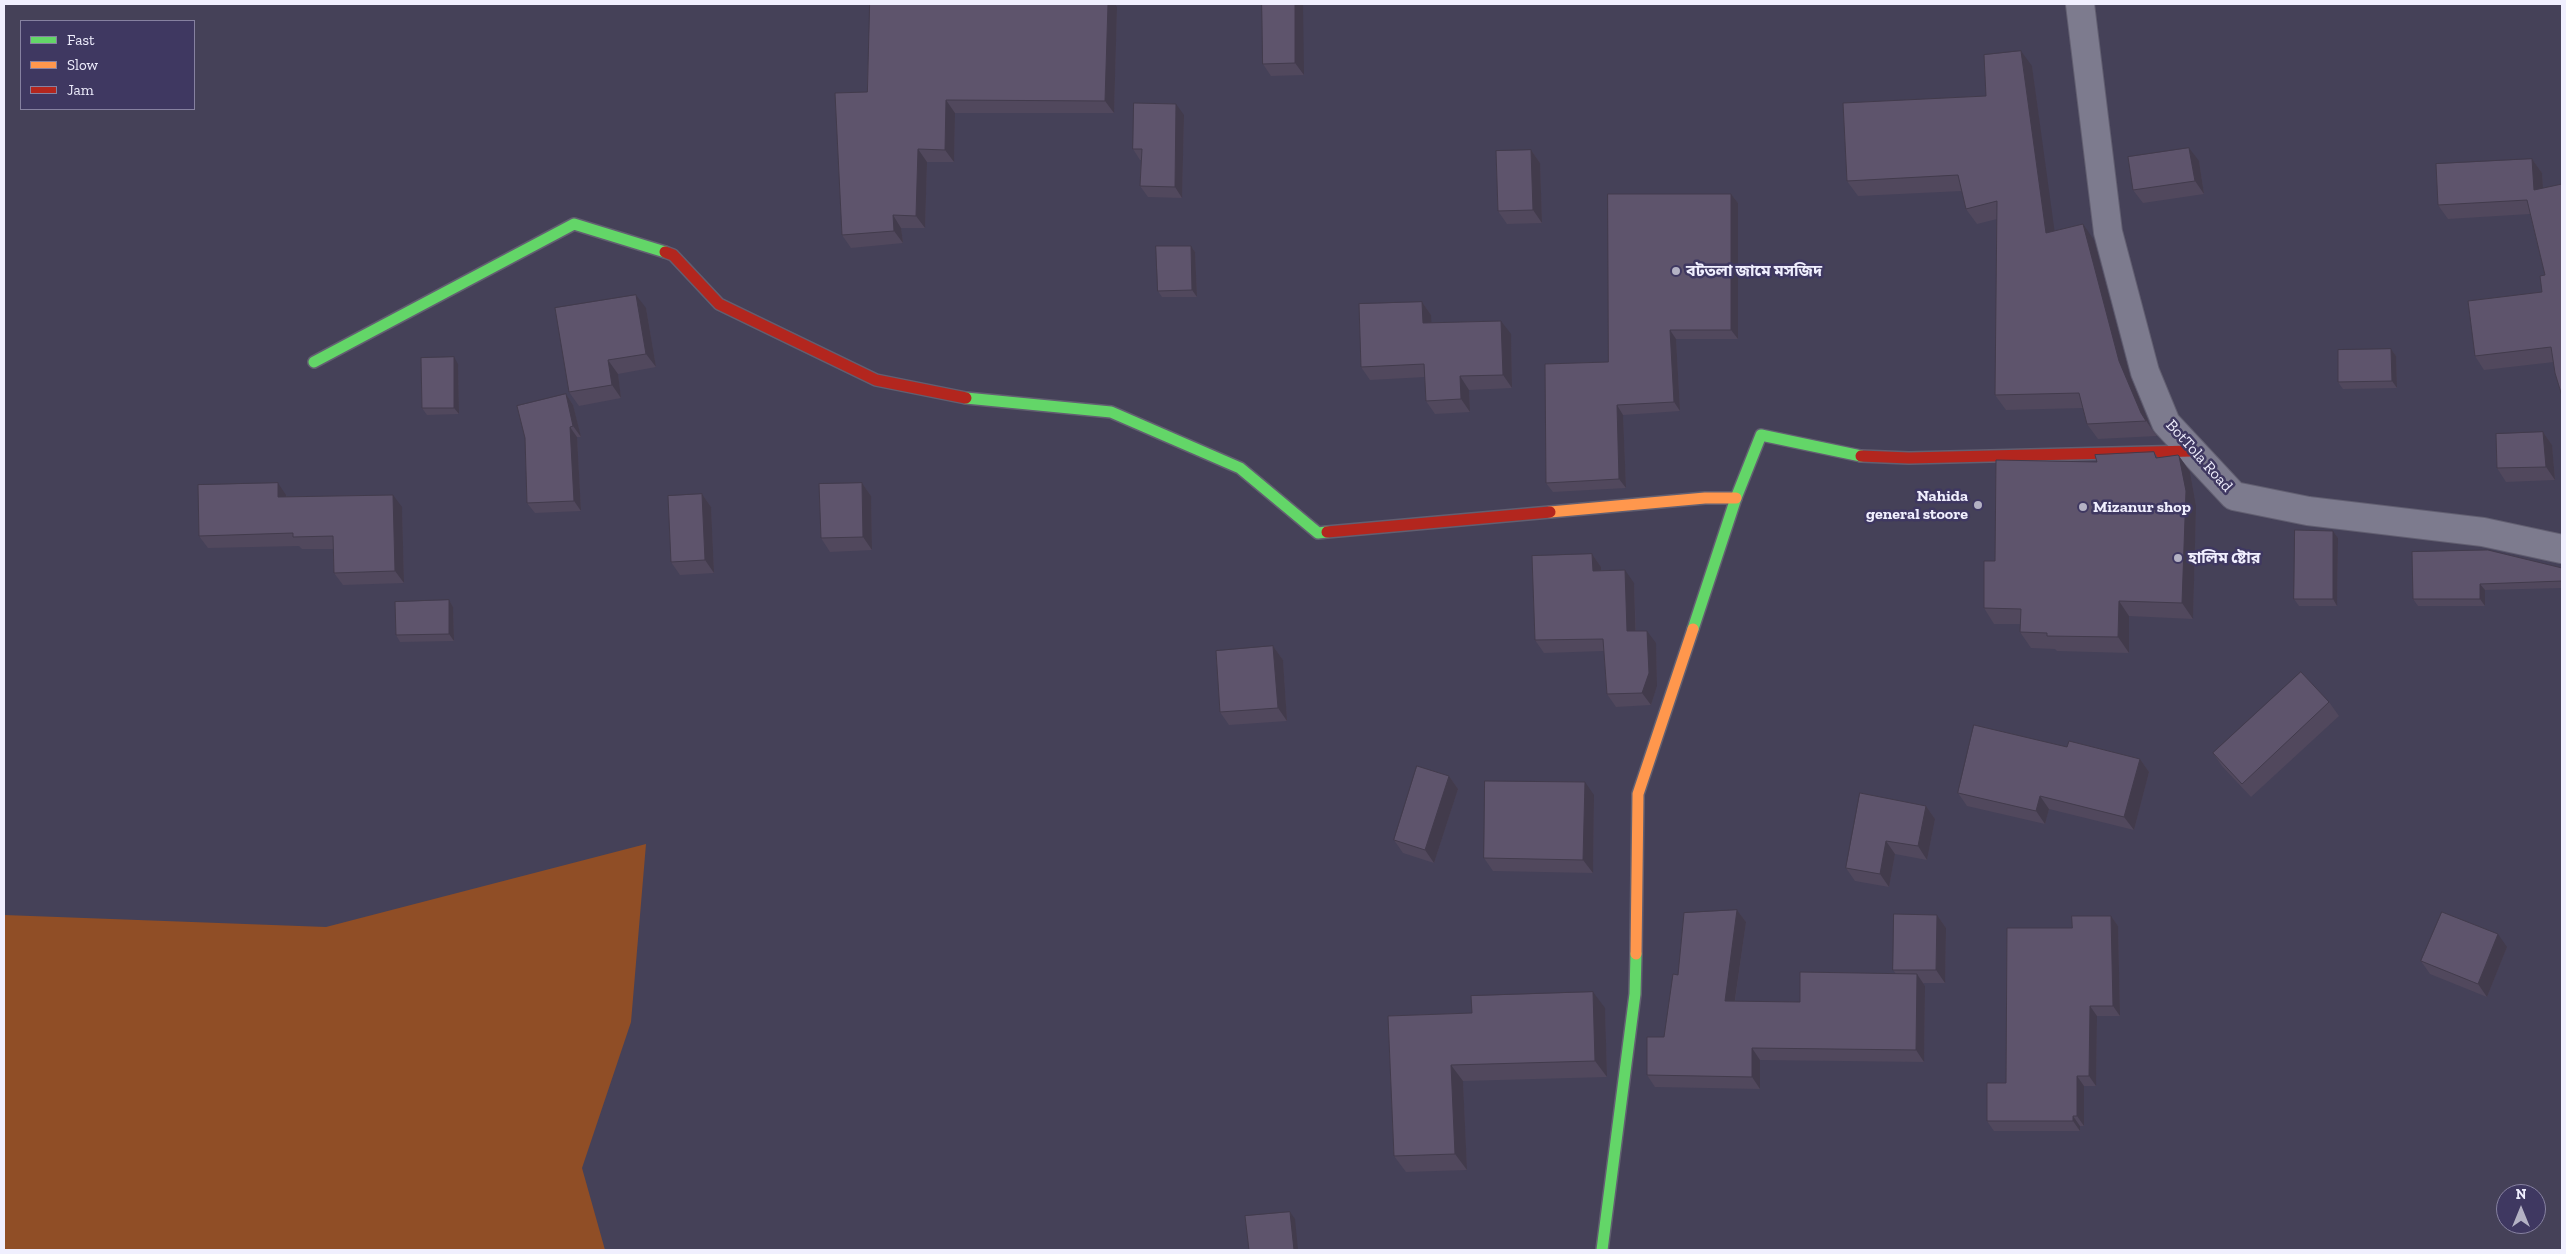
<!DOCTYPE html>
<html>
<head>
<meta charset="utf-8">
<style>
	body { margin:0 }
	#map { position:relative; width:2566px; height:1254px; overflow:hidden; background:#454158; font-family:"Zilla Slab",serif }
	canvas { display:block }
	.frame { position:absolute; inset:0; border:5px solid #f0effe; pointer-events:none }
	.legend { position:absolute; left:20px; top:20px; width:175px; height:90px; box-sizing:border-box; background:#3f3861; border:1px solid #8681a0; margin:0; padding:6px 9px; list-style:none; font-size:15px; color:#f0effe }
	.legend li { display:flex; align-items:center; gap:10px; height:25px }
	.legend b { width:25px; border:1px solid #8681a0 }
	.north { position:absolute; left:2496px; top:1184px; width:50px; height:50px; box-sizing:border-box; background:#3f3861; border:1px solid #8681a0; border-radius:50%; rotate:0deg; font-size:14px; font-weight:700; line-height:20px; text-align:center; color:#f0effe }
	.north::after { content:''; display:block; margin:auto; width:18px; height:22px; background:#b4b2c4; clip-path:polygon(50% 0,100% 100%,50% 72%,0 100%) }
</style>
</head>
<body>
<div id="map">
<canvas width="2566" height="1254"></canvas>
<div class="frame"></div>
<ul class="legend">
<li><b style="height:6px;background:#63d668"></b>Fast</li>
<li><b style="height:6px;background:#ff974d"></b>Slow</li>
<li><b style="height:6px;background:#b3261e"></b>Jam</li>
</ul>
<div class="north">N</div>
</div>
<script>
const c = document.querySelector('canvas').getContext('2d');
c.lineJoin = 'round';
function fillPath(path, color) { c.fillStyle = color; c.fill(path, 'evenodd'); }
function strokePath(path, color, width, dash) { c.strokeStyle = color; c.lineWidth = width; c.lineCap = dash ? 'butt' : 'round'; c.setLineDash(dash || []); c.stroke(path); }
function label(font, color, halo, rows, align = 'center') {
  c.font = font + ' "Zilla Slab","Noto Sans Bengali",serif'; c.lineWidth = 5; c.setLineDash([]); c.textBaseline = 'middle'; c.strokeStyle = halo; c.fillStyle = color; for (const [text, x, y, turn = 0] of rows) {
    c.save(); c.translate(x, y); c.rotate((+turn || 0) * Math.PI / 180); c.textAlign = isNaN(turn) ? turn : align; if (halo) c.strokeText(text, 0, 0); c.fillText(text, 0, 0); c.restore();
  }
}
fillPath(new Path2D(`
	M 646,844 L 631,1022 L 582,1168 L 605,1250 L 4,1250 L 4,915 L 326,927 Z`), '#904e26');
const street = new Path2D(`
	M 2080,4 L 2108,232 L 2145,372 L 2166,423 L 2234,496 L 2308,511 L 2483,532 L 2562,549`);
const fast = new Path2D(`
	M 314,362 L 574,224 L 665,252
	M 966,398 L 1111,412 L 1240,468 L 1318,533 L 1327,532
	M 1693,629 L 1736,498 L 1761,435 L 1861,456
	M 1602,1250 L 1635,994 L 1636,954`);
const slow = new Path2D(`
	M 1550,512 L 1705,498 L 1736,498
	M 1636,954 L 1638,794 L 1693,629`);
const jam = new Path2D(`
	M 665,252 L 673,255 L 719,304 L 876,380 L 966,398
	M 1861,456 L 1909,458 L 2192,451
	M 1327,532 L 1550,512`);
strokePath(street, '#625f71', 30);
strokePath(fast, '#625f71', 14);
strokePath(slow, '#625f71', 14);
strokePath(jam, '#625f71', 14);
strokePath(street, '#7d7b8e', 28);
strokePath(fast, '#63d668', 11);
strokePath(slow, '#ff974d', 11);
strokePath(jam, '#b3261e', 11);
fillPath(new Path2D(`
	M 1262,4 L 1304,75 L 1271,76 L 1263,64 Z
	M 2108,4 L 2143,4 L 2108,5 Z
	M 1117,7 L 1114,113 L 955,113 L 954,162 L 927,162 L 925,228 L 901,228 L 903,243 L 851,248 L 842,235 L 867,92 Z
	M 2032,66 L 2054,231 L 2094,240 L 2130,376 L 2151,428 L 2157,436 L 2098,439 L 2087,424 L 2083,408 L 2006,410 L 1995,395 L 1997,219 L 1977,224 L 1966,209 L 1962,191 L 1858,196 L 1847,181 L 1986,96 Z
	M 1184,115 L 1182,198 L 1148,197 L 1140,186 L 1141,160 L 1140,160 L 1133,149 Z
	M 1531,150 L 1540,163 L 1542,223 L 1507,224 L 1498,211 Z
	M 2532,159 L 2542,173 L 2554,362 L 2484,370 L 2475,356 L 2542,292 L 2545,275 L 2530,214 L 2448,219 L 2438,205 Z
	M 2199,161 L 2204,194 L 2143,203 L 2133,190 Z
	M 1731,194 L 1738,203 L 1738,339 L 1676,339 L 1680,411 L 1623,415 L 1626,488 L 1553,492 L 1546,483 L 1608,362 Z
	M 1191,246 L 1195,252 L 1197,297 L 1162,297 L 1158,291 Z
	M 1422,302 L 1431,315 L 1431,323 L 1511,334 L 1512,388 L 1469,390 L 1470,412 L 1435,414 L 1426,401 L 1425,377 L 1370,380 L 1361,367 Z
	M 646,308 L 656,367 L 618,374 L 621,398 L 579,406 L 569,392 Z
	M 2391,349 L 2396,356 L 2397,388 L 2343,389 L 2338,382 Z
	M 458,364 L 459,414 L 427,415 L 422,408 Z
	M 566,394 L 573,405 L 581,437 L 577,437 L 581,511 L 535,513 L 527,503 Z
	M 2543,432 L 2552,445 L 2555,480 L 2506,482 L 2497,468 Z
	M 2154,452 L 2158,458 L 2179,456 L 2190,472 L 2196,506 L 2193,619 L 2129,616 L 2129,653 L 2057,651 L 2055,649 L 2031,648 L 2020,632 L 2021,624 L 1994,624 L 1984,608 L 1995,561 L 2097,462 Z
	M 862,483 L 871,496 L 872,550 L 830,552 L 821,538 Z
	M 702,494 L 711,507 L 714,573 L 680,575 L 671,562 Z
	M 286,495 L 287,497 L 402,507 L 404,583 L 343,585 L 334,573 L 333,549 L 302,549 L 299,546 L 208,548 L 199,536 Z
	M 2333,531 L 2338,538 L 2337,606 L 2299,606 L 2294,599 Z
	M 2488,550 L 2562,568 L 2562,588 L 2485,590 L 2485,606 L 2418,606 L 2413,599 Z
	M 1592,554 L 1601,567 L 1601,571 L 1634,583 L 1636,631 L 1656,643 L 1657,686 L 1651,705 L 1616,707 L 1607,694 L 1604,651 L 1544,653 L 1535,640 Z
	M 449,600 L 453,607 L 454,641 L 400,642 L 396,635 Z
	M 1273,646 L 1283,660 L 1287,721 L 1229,725 L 1220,712 Z
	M 2329,702 L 2339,716 L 2251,797 L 2222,766 L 2213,753 Z
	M 2067,747 L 2140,759 L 2149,772 L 2134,830 L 2049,809 L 2045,824 L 1967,806 L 1958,793 Z
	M 1449,776 L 1458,789 L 1434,863 L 1403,853 L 1394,840 Z
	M 1594,795 L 1593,873 L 1493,871 L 1484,858 Z
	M 1926,806 L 1935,819 L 1927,860 L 1895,854 L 1889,887 L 1855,881 L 1846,868 Z
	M 1737,910 L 1746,922 L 1735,1001 L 1800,1002 L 1896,974 L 1893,970 L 1937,915 L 1946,928 L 1945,983 L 1923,983 L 1925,986 L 1924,1062 L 1760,1060 L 1760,1089 L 1655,1087 L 1647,1075 L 1664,1037 L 1678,975 Z
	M 2111,916 L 2118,926 L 2120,1016 L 2097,1016 L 2096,1086 L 2084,1086 L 2084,1126 L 2080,1126 L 2080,1131 L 1994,1131 L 1987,1121 L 2006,1083 L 2072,928 Z
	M 2507,947 L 2487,997 L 2430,974 L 2421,961 Z
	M 1605,1008 L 1607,1077 L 1463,1081 L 1467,1170 L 1406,1172 L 1394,1156 L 1388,1016 Z`), '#51485d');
fillPath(new Path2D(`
	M 1108,4 L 1115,4 L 1117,7 L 1114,113 L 1105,101 Z
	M 1295,4 L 1303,4 L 1304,75 L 1295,63 Z
	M 2021,51 L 2032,66 L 2057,249 L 2046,233 Z
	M 946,100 L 955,113 L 954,162 L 945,150 Z
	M 1176,104 L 1184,115 L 1182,198 L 1175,187 Z
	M 2189,148 L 2199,161 L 2204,194 L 2195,181 Z
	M 918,149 L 927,162 L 925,228 L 916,216 Z
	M 1531,150 L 1540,163 L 1542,223 L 1533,210 Z
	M 2532,159 L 2542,173 L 2544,204 L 2534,190 Z
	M 1731,194 L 1738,203 L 1738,339 L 1731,330 Z
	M 893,215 L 901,228 L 903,243 L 894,231 Z
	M 2083,224 L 2094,240 L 2130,376 L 2151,428 L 2141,413 L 2119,361 Z
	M 1191,246 L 1195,252 L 1197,297 L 1192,290 Z
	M 636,295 L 646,308 L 656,367 L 646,354 Z
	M 1422,302 L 1431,315 L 1432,336 L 1423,323 Z
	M 1501,321 L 1511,334 L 1512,388 L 1503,375 Z
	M 1670,330 L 1676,339 L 1680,411 L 1674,402 Z
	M 2391,349 L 2396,356 L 2397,388 L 2392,381 Z
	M 454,357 L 458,364 L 459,414 L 454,408 Z
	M 608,360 L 618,374 L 621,398 L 612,385 Z
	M 1460,376 L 1469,390 L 1470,412 L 1461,399 Z
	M 566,394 L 573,405 L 581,437 L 573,426 Z
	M 1617,405 L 1623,415 L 1626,488 L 1619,479 Z
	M 570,427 L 577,437 L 581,511 L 574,501 Z
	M 2543,432 L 2552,445 L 2555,480 L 2546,467 Z
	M 2179,456 L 2190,472 L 2196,506 L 2193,619 L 2182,603 Z
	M 278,483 L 286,495 L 287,509 L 278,497 Z
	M 862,483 L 871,496 L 872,550 L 863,537 Z
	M 702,494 L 711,507 L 714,573 L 705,560 Z
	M 393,495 L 402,507 L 404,583 L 395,571 Z
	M 2333,531 L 2338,538 L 2337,606 L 2333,599 Z
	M 1592,554 L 1601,567 L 1601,584 L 1593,571 Z
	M 1625,570 L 1634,583 L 1636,644 L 1627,631 Z
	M 2480,584 L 2485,590 L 2485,606 L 2480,599 Z
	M 449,600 L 453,607 L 454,641 L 449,634 Z
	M 2119,601 L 2129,616 L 2129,653 L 2118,637 Z
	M 1647,631 L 1656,643 L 1657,686 L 1651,705 L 1642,693 Z
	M 1273,646 L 1283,660 L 1287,721 L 1278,708 Z
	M 2140,759 L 2149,772 L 2134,830 L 2124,817 Z
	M 1449,776 L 1458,789 L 1434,863 L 1425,850 Z
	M 1585,782 L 1594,795 L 1593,873 L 1583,860 Z
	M 2040,796 L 2049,809 L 2045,824 L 2036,811 Z
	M 1926,806 L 1935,819 L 1927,860 L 1918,846 Z
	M 1886,841 L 1895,854 L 1889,887 L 1880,874 Z
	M 1737,910 L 1746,922 L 1733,1013 L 1725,1001 Z
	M 1937,915 L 1946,928 L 1945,983 L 1936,970 Z
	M 2111,916 L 2118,926 L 2120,1016 L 2113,1006 Z
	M 2498,934 L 2507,947 L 2487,997 L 2478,984 Z
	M 1917,974 L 1925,986 L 1924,1062 L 1916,1050 Z
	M 1593,992 L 1605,1008 L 1607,1077 L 1595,1061 Z
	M 2090,1006 L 2097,1016 L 2096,1086 L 2089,1076 Z
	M 1752,1048 L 1760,1060 L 1760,1089 L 1752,1077 Z
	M 1451,1065 L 1463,1081 L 1467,1170 L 1455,1154 Z
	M 2077,1076 L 2084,1086 L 2084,1126 L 2077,1116 Z
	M 2073,1116 L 2080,1126 L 2080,1131 L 2073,1121 Z
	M 1290,1212 L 1295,1219 L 1298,1250 L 1294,1250 Z`), '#423b4c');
const building = new Path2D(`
	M 870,4 L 1108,4 L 1105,101 L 946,100 L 945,150 L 918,149 L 916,216 L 893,215 L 894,231 L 842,235 L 835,93 L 867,92 Z
	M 1262,4 L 1295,4 L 1295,63 L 1263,64 Z
	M 2021,51 L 2046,233 L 2083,224 L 2119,361 L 2141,413 L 2146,421 L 2087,424 L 2079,393 L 1995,395 L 1997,201 L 1966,209 L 1958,175 L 1847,181 L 1843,103 L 1986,96 L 1984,55 Z
	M 1134,103 L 1176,104 L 1175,187 L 1140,186 L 1142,149 L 1133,149 Z
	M 2189,148 L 2195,181 L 2133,190 L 2128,157 Z
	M 1531,150 L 1533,210 L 1498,211 L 1496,151 Z
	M 2532,159 L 2534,190 L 2562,184 L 2562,396 L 2555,373 L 2551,347 L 2475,356 L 2468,301 L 2542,292 L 2540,276 L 2545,275 L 2527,200 L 2438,205 L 2436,164 Z
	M 1608,194 L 1731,194 L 1731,330 L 1670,330 L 1674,402 L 1617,405 L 1619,479 L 1546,483 L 1545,364 L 1608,362 Z
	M 1156,246 L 1191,246 L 1192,290 L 1158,291 Z
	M 636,295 L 646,354 L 608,360 L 612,385 L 569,392 L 555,308 Z
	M 1422,302 L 1423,323 L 1501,321 L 1503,375 L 1460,376 L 1461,399 L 1426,401 L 1424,364 L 1361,367 L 1359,304 Z
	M 2391,349 L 2392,381 L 2338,382 L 2338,350 Z
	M 454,357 L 454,408 L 422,408 L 421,358 Z
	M 566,394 L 573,426 L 570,427 L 574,501 L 527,503 L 525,438 L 517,406 Z
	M 2543,432 L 2546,467 L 2497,468 L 2496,434 Z
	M 2154,452 L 2156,458 L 2178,455 L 2179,456 L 2186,491 L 2182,603 L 2119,601 L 2118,637 L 2047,636 L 2047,633 L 2020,632 L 2021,609 L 1984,608 L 1984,561 L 1995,561 L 1996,460 L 2097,462 L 2095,455 Z
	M 278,483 L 278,497 L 393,495 L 395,571 L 334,573 L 333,536 L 293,537 L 293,533 L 199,536 L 198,485 Z
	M 862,483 L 863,537 L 821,538 L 819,484 Z
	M 702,494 L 705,560 L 671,562 L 668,496 Z
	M 2295,530 L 2333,531 L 2333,599 L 2294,599 Z
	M 2488,550 L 2562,568 L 2562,581 L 2480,584 L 2480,599 L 2413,599 L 2412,552 Z
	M 1592,554 L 1593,571 L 1625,570 L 1627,631 L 1647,631 L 1649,673 L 1642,693 L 1607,694 L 1603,639 L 1535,640 L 1532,556 Z
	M 449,600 L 449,634 L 396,635 L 395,602 Z
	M 1273,646 L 1278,708 L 1220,712 L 1216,651 Z
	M 2301,672 L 2329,702 L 2242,784 L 2213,753 Z
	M 1974,725 L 2067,747 L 2069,741 L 2140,759 L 2124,817 L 2040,796 L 2036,811 L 1958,793 Z
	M 1417,766 L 1449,776 L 1425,850 L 1394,840 Z
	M 1485,781 L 1585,782 L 1583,860 L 1484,858 Z
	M 1860,793 L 1926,806 L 1918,846 L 1886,841 L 1880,874 L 1846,868 Z
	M 1737,910 L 1725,1001 L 1800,1002 L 1800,972 L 1917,974 L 1916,1050 L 1752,1048 L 1752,1077 L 1647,1075 L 1647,1037 L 1664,1037 L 1673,974 L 1678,975 L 1684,913 Z
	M 2442,912 L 2498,934 L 2478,984 L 2421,961 Z
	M 1894,914 L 1937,915 L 1936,970 L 1893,970 Z
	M 2072,916 L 2111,916 L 2113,1006 L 2090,1006 L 2089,1076 L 2077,1076 L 2077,1116 L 2073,1116 L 2073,1121 L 1987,1121 L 1987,1083 L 2006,1083 L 2007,928 L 2072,928 Z
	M 1593,992 L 1595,1061 L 1451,1065 L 1455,1154 L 1394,1156 L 1388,1016 L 1472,1013 L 1471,996 Z
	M 1290,1212 L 1294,1250 L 1249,1250 L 1245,1216 Z`);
fillPath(building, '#5e546c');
strokePath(building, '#423b4c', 1);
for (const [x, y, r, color] of [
	[1676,271,5,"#b4b2c4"],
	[1978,505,5,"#b4b2c4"],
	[2083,507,5,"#b4b2c4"],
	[2178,558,5,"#b4b2c4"]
]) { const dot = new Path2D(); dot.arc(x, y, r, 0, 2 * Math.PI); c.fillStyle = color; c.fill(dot); strokePath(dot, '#3f3861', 2); }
label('bold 16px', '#f0effe', '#3f3861', [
	["বটতলা জামে মসজিদ",1686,271],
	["Nahida",1968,496,"right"],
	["general stoore",1968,514,"right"],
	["Mizanur shop",2093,507],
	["হালিম ষ্টোর",2188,558]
], 'left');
label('16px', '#f0effe', '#3f3861', [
	["BotTola Road",2199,456,48]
]);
</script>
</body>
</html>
